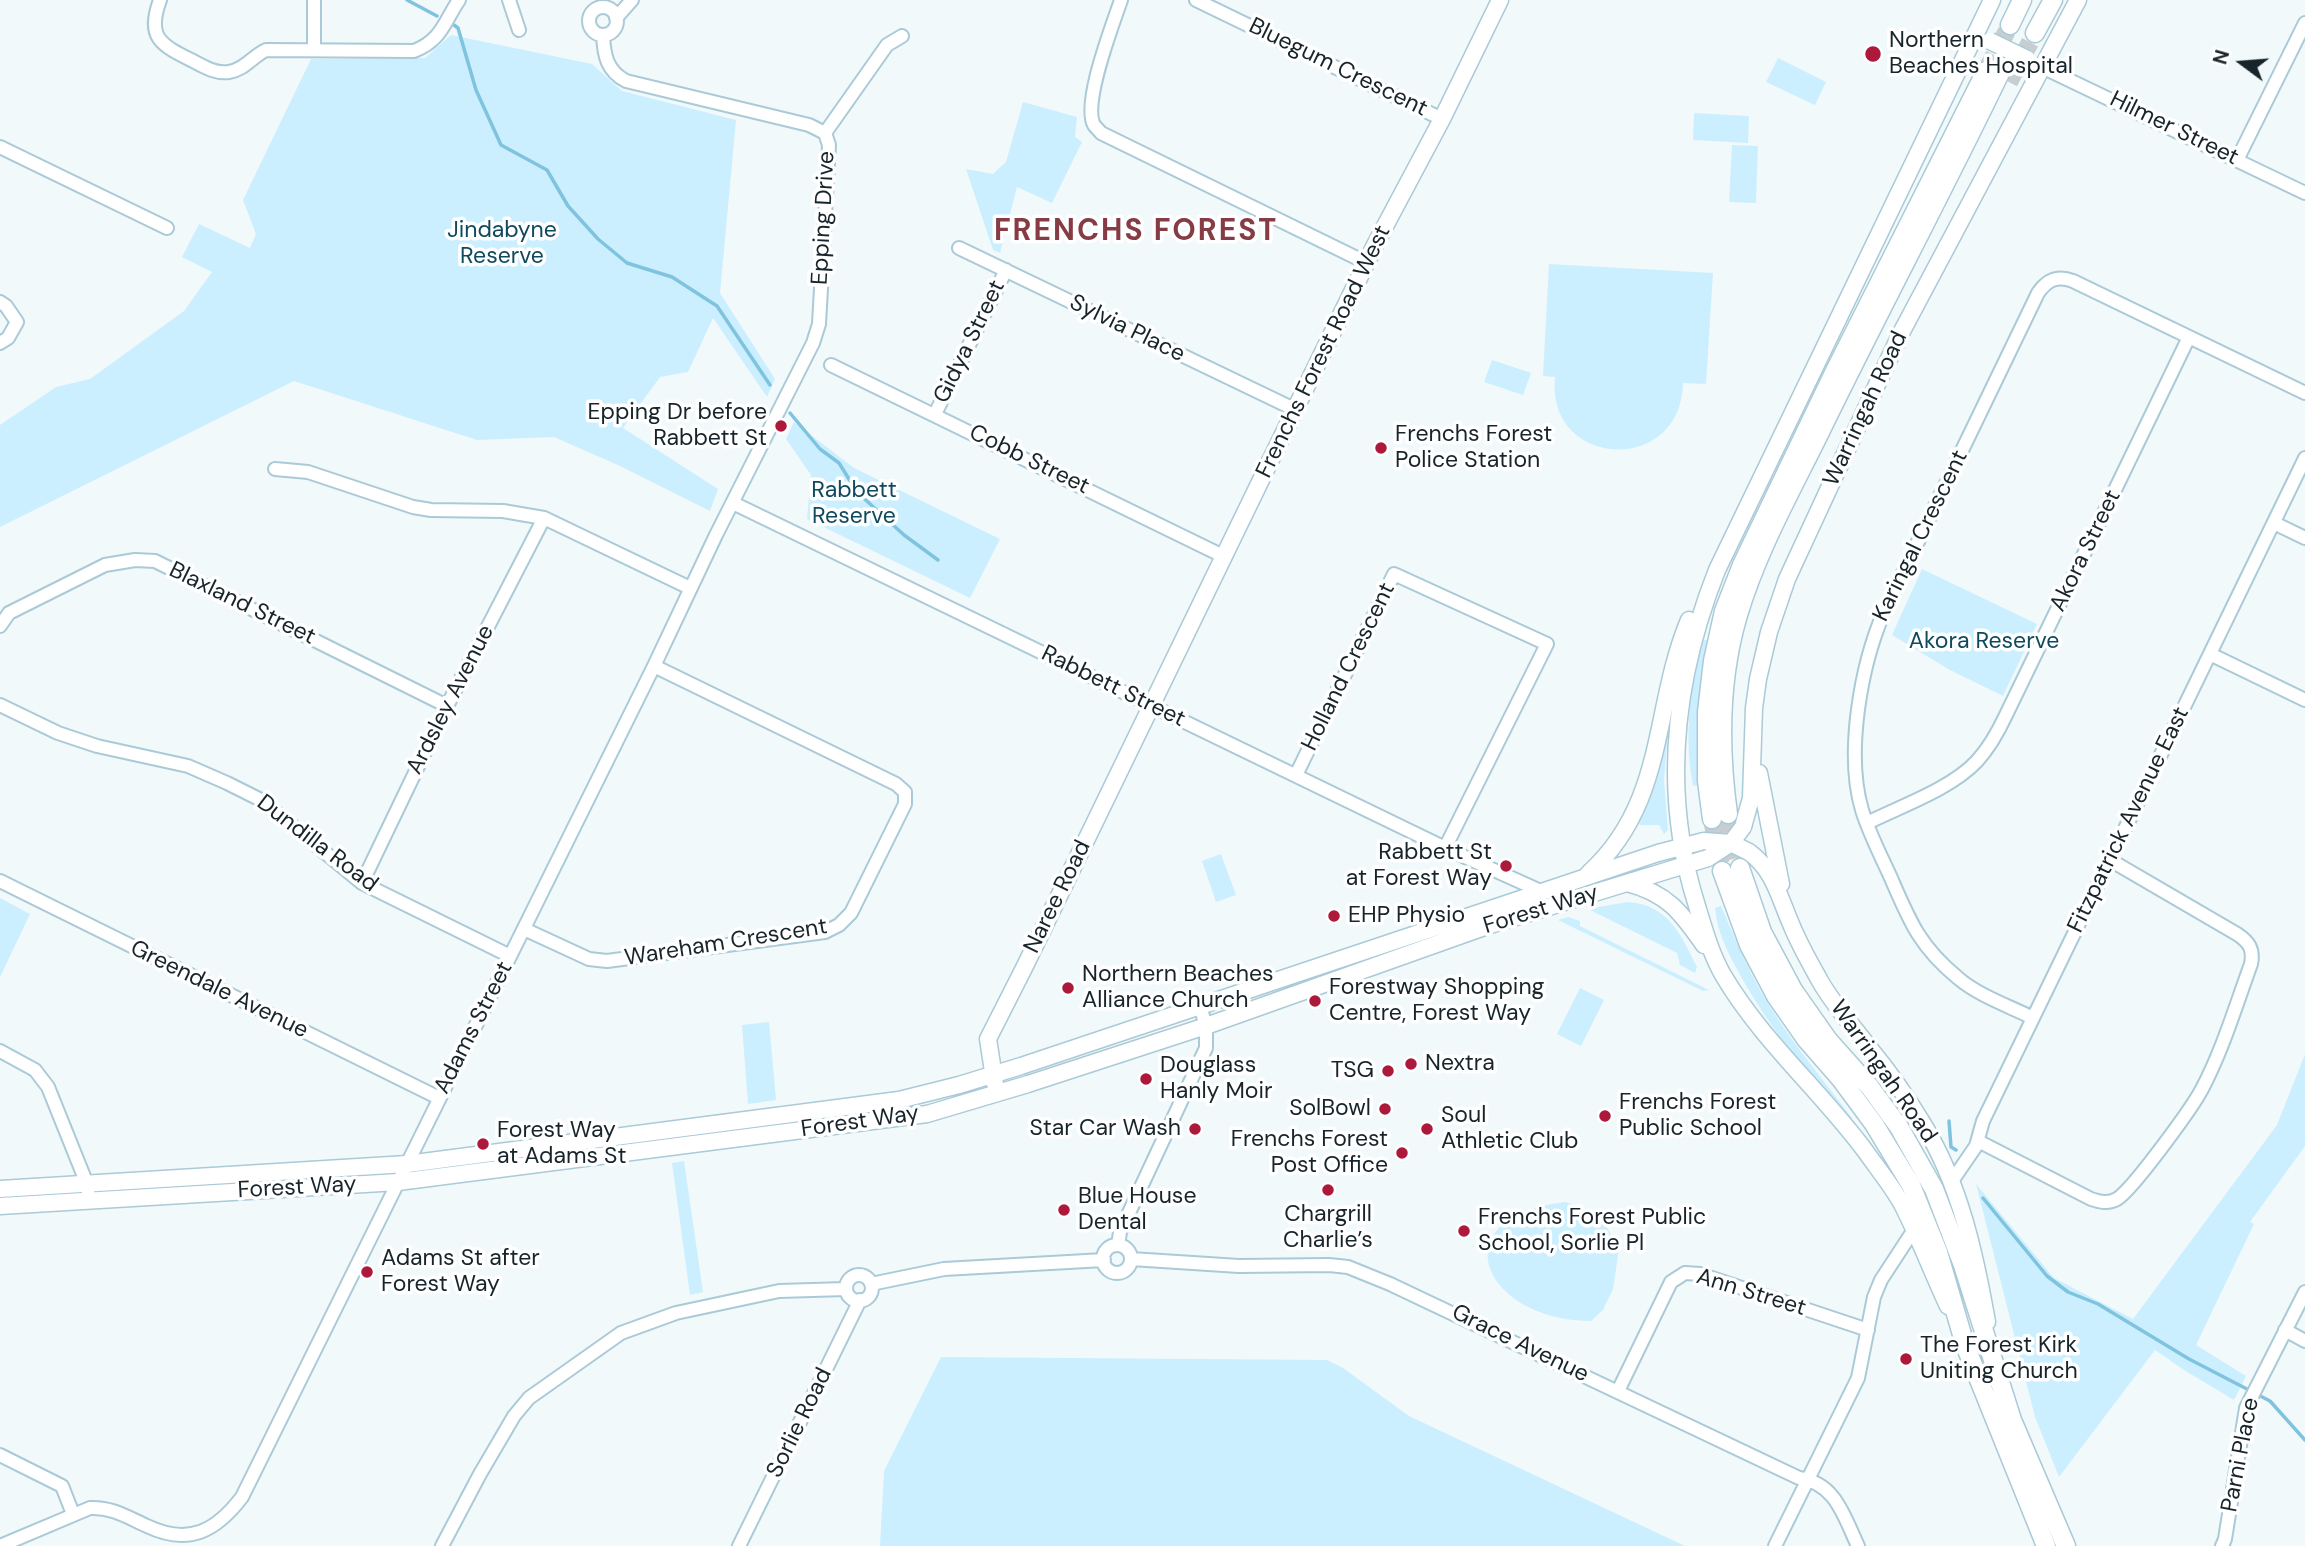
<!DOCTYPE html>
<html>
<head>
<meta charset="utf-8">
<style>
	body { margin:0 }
	#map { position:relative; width:2305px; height:1546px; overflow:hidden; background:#f2f9fb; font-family:"DM Sans",sans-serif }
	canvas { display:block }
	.north { position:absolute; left:2207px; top:28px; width:70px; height:70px; -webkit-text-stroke:5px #fff; paint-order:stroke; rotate:286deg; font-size:19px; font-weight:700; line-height:28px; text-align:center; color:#172429 }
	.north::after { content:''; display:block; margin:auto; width:24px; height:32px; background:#172429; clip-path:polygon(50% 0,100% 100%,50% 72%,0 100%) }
</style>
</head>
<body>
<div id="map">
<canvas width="2305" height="1546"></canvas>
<div class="north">N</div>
</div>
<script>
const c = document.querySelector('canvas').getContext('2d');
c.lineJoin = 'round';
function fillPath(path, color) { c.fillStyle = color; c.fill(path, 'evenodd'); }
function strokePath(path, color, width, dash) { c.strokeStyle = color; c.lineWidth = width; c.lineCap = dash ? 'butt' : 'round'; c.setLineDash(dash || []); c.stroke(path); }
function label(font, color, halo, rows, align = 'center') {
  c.font = font + ' "DM Sans",sans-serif'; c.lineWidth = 7; c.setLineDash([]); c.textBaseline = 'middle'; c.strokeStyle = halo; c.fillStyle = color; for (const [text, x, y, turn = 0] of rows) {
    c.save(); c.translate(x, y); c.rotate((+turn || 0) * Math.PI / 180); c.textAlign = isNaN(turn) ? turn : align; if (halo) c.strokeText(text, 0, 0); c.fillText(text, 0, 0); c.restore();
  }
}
fillPath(new Path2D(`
	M 451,35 L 592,64 L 622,91 L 736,120 L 720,293 L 775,379 L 767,397 L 713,318 L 688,372 L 660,377 L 623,428 L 718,489 L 710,511 L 620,466 L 554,437 L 477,440 L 294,381 L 0,527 L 0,425 L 56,387 L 90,379 L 184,311 L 212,272 L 182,257 L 199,224 L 250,248 L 256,234 L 243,200 L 311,59 L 425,58 Z
	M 1778,58 L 1826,82 L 1815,105 L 1766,82 Z
	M 1023,102 L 1077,117 L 1075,137 L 1082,142 L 1052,203 L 1017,187 L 1000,253 L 993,250 L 966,169 L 993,174 L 1006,162 Z
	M 1694,113 L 1749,116 L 1748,143 L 1693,140 Z
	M 1732,145 L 1758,146 L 1756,203 L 1729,202 Z
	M 1549,264 L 1713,273 L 1706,384 L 1683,383 C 1681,477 1545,468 1555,377 L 1543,376 Z
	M 1492,360 L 1531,373 L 1523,395 L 1484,382 Z
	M 794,422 L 854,468 L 1000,539 L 970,598 L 807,519 L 811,475 L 786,439 Z
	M 1922,569 L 2037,624 L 2003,696 L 1950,670 L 1892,635 Z
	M 1704,640 L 1709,640 L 1699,785 L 1693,786 C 1684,736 1689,688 1704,640 Z
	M 1669,721 L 1664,780 L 1668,830 L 1664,834 L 1659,825 L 1640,825 L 1635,822 Z
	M 1221,854 L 1236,895 L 1216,902 L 1202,861 Z
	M 0,898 L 30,914 L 0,977 Z
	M 1628,902 C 1669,905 1681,935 1697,967 L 1695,973 L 1680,965 L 1677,953 L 1590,910 L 1592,908 Z
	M 1721,906 C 1734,936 1746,966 1763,995 C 1788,1038 1822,1078 1852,1118 L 1847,1121 C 1808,1074 1769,1028 1739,973 C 1728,953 1717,932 1715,908 Z
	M 1568,917 L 1580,921 L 1580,926 L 1709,990 L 1703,991 L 1558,920 Z
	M 1580,988 L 1604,1000 L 1581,1046 L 1557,1034 Z
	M 769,1022 L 776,1100 L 748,1104 L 742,1025 Z
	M 2305,1054 L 2305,1146 L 2250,1222 L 2254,1224 L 2196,1345 L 2246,1376 L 2234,1400 L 2184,1370 L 2155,1350 L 2059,1477 L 2035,1417 L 1976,1184 L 2054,1278 L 2133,1319 L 2277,1125 Z
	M 684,1161 L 703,1292 L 690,1295 L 672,1163 Z
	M 1566,1202 L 1600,1215 L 1619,1249 L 1613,1289 L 1603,1310 L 1591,1321 C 1481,1320 1439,1216 1566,1202 Z
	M 941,1357 L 1327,1360 L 1343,1368 L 1409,1416 L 1685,1546 L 880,1546 L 884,1471 Z`), '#cbefff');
strokePath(new Path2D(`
	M 407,0 L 437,16
	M 454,25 L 458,28 L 476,90 L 501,145 L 547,170 L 568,206 L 598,239 L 627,263 L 672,277 L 717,306 L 770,385
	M 790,413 L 820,449 L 839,463 L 857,492 L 904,535 L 938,560
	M 1949,1121 L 1951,1147 L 1956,1150
	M 1983,1198 L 2047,1276 L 2068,1292 L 2098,1304 L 2189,1359 L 2270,1401 L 2305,1440`), '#7fc3df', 3.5);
strokePath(new Path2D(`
	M 1986,71 L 2010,25
	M 2009,82 L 2035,33
	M 1728,814 L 1740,868
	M 1712,819 L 1722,871`), '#c6ced1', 18, [18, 9]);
const minor = new Path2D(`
	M 160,0 C 146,38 161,45 193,61 C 204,67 216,74 229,72 C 244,70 253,56 266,50 L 414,51 C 442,40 444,22 459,0
	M 509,0 L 519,30
	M 1121,0 C 1113,24 1082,103 1094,125 C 1096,128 1099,130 1101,133 L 1367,263
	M 1196,0 L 1442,119
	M589 21a14 14 0 1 1 28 0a14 14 0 1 1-28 0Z
	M 616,18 L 632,0
	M 314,50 L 314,0
	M 2042,67 L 2305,193
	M 825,133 L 887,45 L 902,36
	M 0,147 L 167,228
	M 2237,160 L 2305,23
	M 959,248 L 1296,410
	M 0,302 L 6,306 L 17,322 L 8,338 L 0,343
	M 831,365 L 1225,557
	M 935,414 L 1006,270
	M 275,469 L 308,472 L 413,507 L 431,510 L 503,511 L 544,518 L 690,588
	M 733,503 L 1445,848 L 1545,893
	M 2274,523 L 2305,538
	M 0,626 L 9,613 L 105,565 L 135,560 L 155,561 L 447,706
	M 2210,654 L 2305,700
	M 0,705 L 58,733 L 97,746 L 188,766 L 227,783 L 261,800 L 362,883 L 510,956
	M 1296,775 L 1394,574 L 1547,644 L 1445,848
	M 1867,823 C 1901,806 1951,789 1977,761 C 1989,748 1998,732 2006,715 L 2189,337
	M 0,881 L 439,1098
	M 362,883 L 447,706 L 544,518
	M 524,929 L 589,959 L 607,961 L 825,932 L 839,925 L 851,913 L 905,804 L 905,792 L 896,784 L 654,666
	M 2033,1018 C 2009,1006 1979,996 1958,978 C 1920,947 1910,922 1891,878 C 1881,856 1869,833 1862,810 C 1845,753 1861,665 1884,612 L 2038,293 C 2047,280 2057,275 2073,281 L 2305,393
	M 0,1051 L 35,1070 L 48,1087 L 87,1184 L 89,1200
	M 1978,1141 L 2091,1199 C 2100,1202 2108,1204 2117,1199 C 2133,1189 2192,1108 2202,1089 C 2223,1049 2236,1005 2251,964 C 2254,949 2249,942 2237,934 L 2110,860
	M 1952,1181 L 1976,1146 L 1983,1121 L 2305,458
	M 1118,1245 L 1120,1232 L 1206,1048 L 1206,1026 L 1200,1006
	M1103 1259a14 14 0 1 1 28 0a14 14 0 1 1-28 0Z
	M 1131,1259 L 1239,1266 L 1329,1265 L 1348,1267 L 1390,1284 L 1799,1478 C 1836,1483 1844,1517 1858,1546
	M846 1288a13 13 0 1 1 26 0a13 13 0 1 1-26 0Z
	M 871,1284 L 944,1269 L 1104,1260
	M 2285,1330 L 2305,1341
	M 1618,1391 L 1671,1282 L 1685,1273 L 1700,1274 L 1868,1330
	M 0,1455 L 62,1486 L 73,1514
	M 0,1546 L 90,1508 C 112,1507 127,1517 147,1526 C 189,1546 216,1531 242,1497 L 654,666 L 716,535 L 813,343 L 819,324 L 829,145 L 825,133 L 809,125 L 626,81 C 607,71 604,56 603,35
	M 442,1546 L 480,1474 L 514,1416 L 529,1398 L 621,1333 L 676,1313 L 779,1291 L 846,1289
	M 739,1546 L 860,1300
	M 1775,1546 L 1858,1378 L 1874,1297 L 1881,1280 L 1913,1231
	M 2222,1546 L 2225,1539 L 2246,1408 L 2305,1292`);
const major = new Path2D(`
	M 1759,773 L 1781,884
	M 1743,827 L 1751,798 L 1754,708 L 1758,679 L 1769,632 L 1787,579 L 1900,335 L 2078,0
	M 1749,852 C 1774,870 1779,897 1791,924 C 1799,944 1810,963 1820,981 C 1834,1006 1854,1027 1871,1050 C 1890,1073 1908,1099 1923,1124 C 1960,1184 1975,1254 1987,1322
	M 1588,874 C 1667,803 1652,708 1689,620
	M 1627,883 C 1667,893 1681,912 1704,945
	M 995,1084 L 988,1039 L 1025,966 L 1375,245 L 1442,119 L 1500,0
	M 0,1189 L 407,1164 L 899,1100 L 959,1085 L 1021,1066 L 1658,853 L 1704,841
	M 0,1206 L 398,1182 L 927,1114 L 1028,1084 L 1206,1026 L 1490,925 L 1708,858
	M 1948,1306 C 1932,1272 1919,1237 1902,1204 C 1892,1186 1878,1169 1866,1152 C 1821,1091 1762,1041 1723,975 C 1711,954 1704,929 1697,906 C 1661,793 1674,679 1717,570 L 1992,0`);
const highway = new Path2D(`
	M 2010,25 L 2022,0
	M 2035,33 L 2053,0
	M 1728,814 C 1719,749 1719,679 1738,615 C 1757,551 1791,491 1820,432 C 1879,311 1942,193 2000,73
	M 1712,819 L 1707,781 L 1707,712 L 1713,661 L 1724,611 L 1742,565 L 1835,371 L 1986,71
	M 1740,868 L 1762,932 L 1793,990 L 1828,1040 L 1869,1086 L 1899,1127 L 1934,1189 L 1963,1265 L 2012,1420 L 2066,1546
	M 1722,871 L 1749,945 L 1776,996 L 1806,1039 L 1840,1078 L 1874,1124 L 1911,1185 L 1938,1252 L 1965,1345 L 2046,1546`);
strokePath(minor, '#aacad7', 16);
strokePath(major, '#aacad7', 19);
strokePath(highway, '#aacad7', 21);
strokePath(minor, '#fff', 12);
strokePath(major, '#fff', 16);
strokePath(highway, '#fff', 18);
const majorBridge = new Path2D(`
	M 1990,41 L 2027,59
	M 1704,841 L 1731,843 L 1749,852
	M 1708,858 L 1731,843 L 1743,827`);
strokePath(majorBridge, '#aacad7', 19, []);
strokePath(majorBridge, '#fff', 16);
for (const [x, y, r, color] of [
	[1873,54,9,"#ad193b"],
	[781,426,7,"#ad193b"],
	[1381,448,7,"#ad193b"],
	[1506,866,7,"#ad193b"],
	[1334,916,7,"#ad193b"],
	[1068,988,7,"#ad193b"],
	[1315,1001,7,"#ad193b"],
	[1411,1064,7,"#ad193b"],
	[1388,1071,7,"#ad193b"],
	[1146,1079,7,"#ad193b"],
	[1385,1109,7,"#ad193b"],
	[1605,1116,7,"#ad193b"],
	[1195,1129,7,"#ad193b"],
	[1427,1129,7,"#ad193b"],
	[483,1144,7,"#ad193b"],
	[1402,1153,7,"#ad193b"],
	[1328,1190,7,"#ad193b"],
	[1064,1210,7,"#ad193b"],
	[1464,1231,7,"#ad193b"],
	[367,1272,7,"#ad193b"],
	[1906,1359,7,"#ad193b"]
]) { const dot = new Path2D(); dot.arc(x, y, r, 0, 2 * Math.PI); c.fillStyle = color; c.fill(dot); strokePath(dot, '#fff', 2.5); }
label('23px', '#172429', '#fff', [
	["Northern",1889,41],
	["Beaches Hospital",1889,67],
	["Epping Dr before",767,413,"right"],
	["Rabbett St",767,439,"right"],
	["Frenchs Forest",1395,435],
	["Police Station",1395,461],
	["Rabbett St",1492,853,"right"],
	["at Forest Way",1492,879,"right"],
	["EHP Physio",1348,916],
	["Northern Beaches",1082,975],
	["Alliance Church",1082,1001],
	["Forestway Shopping",1329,988],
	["Centre, Forest Way",1329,1014],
	["Nextra",1425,1064],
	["Douglass",1160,1066],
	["Hanly Moir",1160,1092],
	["TSG",1374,1071,"right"],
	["Frenchs Forest",1619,1103],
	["Public School",1619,1129],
	["SolBowl",1371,1109,"right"],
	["Soul",1441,1116],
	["Athletic Club",1441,1142],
	["Star Car Wash",1181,1129,"right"],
	["Forest Way",497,1131],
	["at Adams St",497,1157],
	["Frenchs Forest",1388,1140,"right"],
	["Post Office",1388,1166,"right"],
	["Blue House",1078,1197],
	["Dental",1078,1223],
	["Chargrill",1328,1215,"center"],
	["Charlie’s",1328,1241,"center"],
	["Frenchs Forest Public",1478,1218],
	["School, Sorlie Pl",1478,1244],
	["Adams St after",381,1259],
	["Forest Way",381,1285],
	["The Forest Kirk",1920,1346],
	["Uniting Church",1920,1372]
], 'left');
label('23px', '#172429', '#fff', [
	["Bluegum Crescent",1338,68,26],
	["Hilmer Street",2174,129,26],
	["Epping Drive",824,218,-87],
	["Sylvia Place",1127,329,26],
	["Gidya Street",970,342,-64],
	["Frenchs Forest Road West",1324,352,-64],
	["Warringah Road",1866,409,-65],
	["Cobb Street",1029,460,26],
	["Karingal Crescent",1921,536,-64],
	["Akora Street",2086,551,-64],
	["Blaxland Street",242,604,26],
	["Holland Crescent",1349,667,-64],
	["Rabbett Street",1113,687,26],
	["Ardsley Avenue",451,700,-63],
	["Fitzpatrick Avenue East",2129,820,-64],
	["Dundilla Road",317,844,37],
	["Naree Road",1058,897,-64],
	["Forest Way",1541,910,-17],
	["Wareham Crescent",726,943,-9],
	["Greendale Avenue",219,990,26],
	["Adams Street",474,1028,-63],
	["Warringah Road",1883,1072,55],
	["Forest Way",860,1122,-8],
	["Forest Way",297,1188,-3],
	["Ann Street",1751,1293,17],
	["Grace Avenue",1520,1344,26],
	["Sorlie Road",800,1423,-64],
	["Parni Place",2241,1455,-79]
]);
label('23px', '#0f495d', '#fff', [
	["Jindabyne",502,231],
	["Reserve",502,257],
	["Rabbett",854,491],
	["Reserve",854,517],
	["Akora Reserve",1984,642]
]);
c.letterSpacing = '2px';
label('bold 30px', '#853c44', '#fff', [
	["FRENCHS FOREST",1136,232]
]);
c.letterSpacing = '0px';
</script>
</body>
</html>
